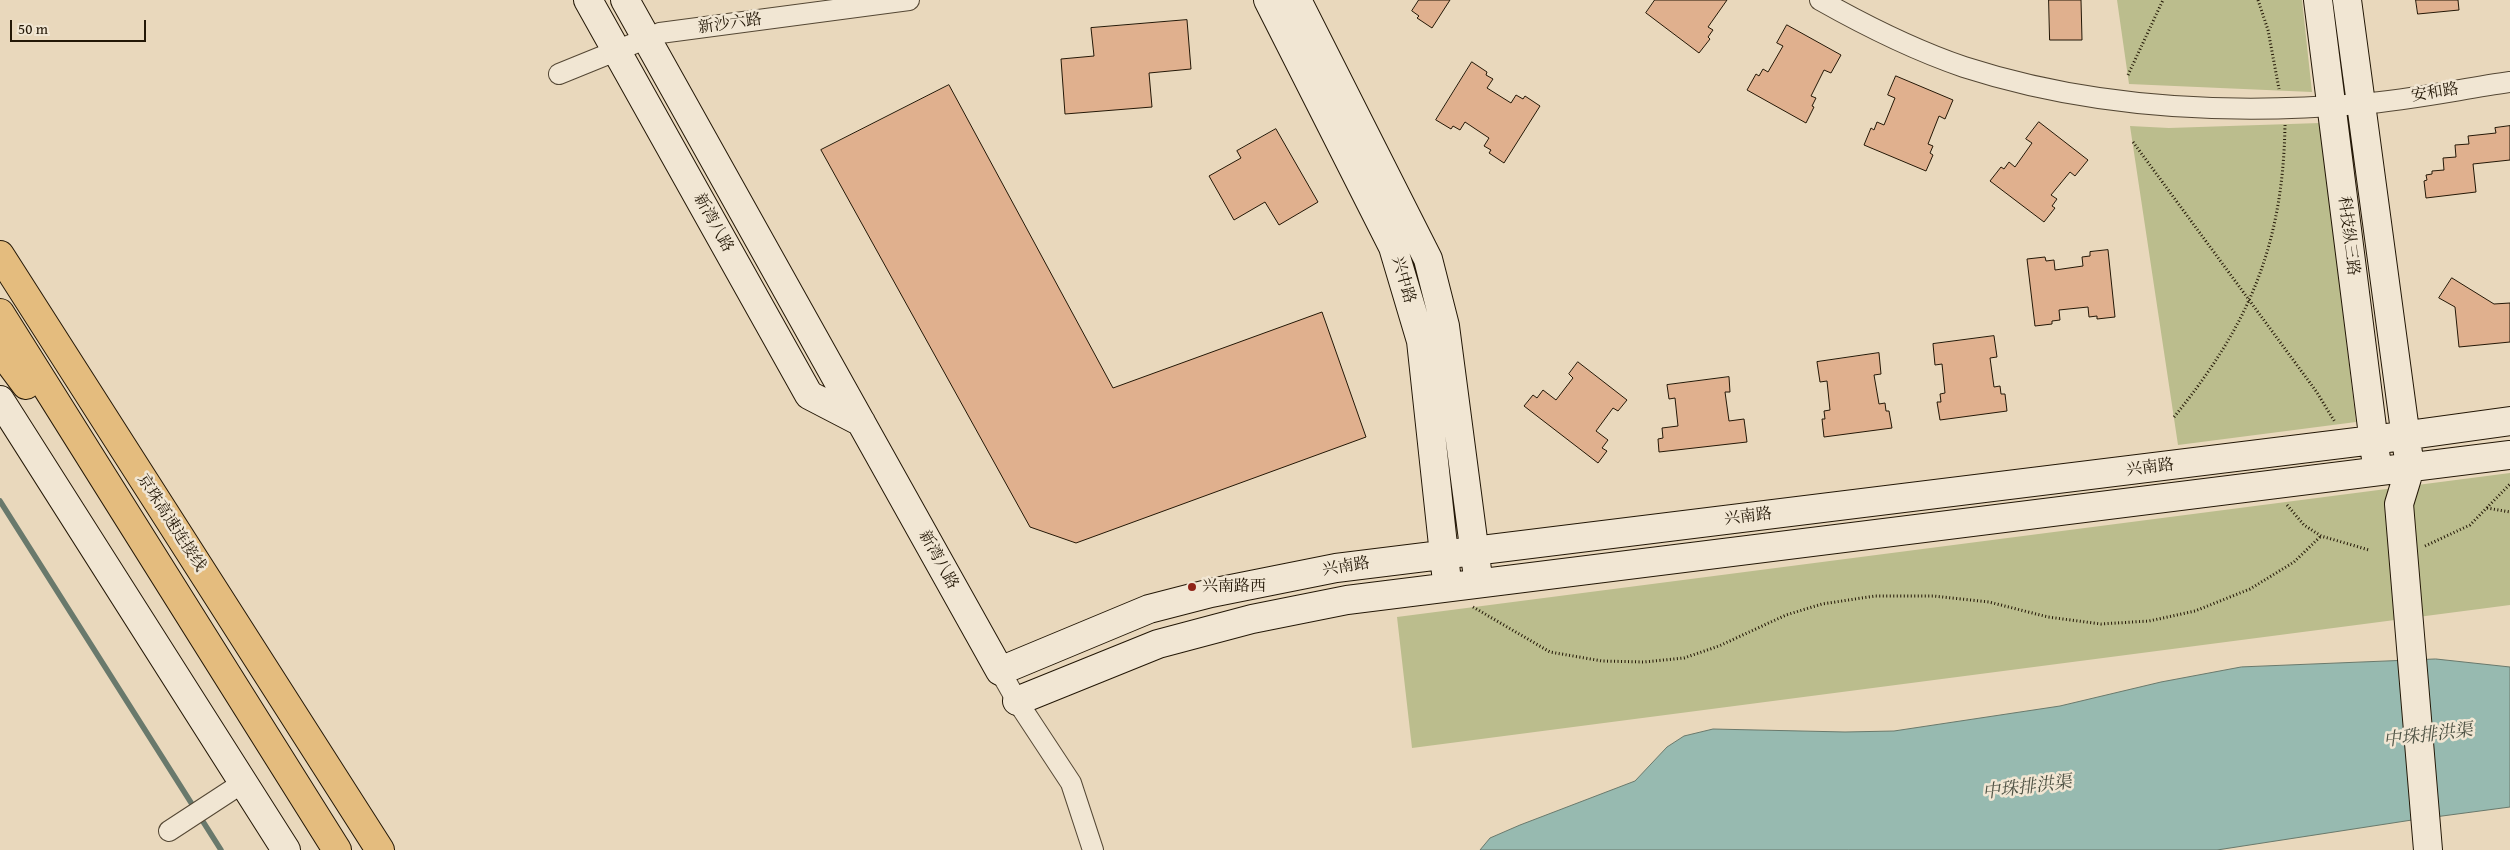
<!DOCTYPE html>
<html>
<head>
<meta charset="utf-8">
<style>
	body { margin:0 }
	#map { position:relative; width:2510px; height:850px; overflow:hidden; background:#e9d8bc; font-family:"Gentium Book Plus",serif }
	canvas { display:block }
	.scale { position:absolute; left:10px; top:20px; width:136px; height:22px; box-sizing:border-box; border:2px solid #231706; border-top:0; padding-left:6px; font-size:15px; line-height:18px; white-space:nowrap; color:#231706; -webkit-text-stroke:4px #f1e6d3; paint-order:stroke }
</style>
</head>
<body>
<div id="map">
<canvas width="2510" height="850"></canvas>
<div class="scale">50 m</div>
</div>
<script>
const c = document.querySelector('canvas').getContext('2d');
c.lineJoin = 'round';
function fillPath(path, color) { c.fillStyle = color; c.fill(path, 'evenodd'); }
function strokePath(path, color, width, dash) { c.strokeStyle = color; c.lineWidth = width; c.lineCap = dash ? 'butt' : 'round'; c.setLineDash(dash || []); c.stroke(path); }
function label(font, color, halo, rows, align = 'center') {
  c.font = font + ' "Gentium Book Plus","Noto Serif SC",serif'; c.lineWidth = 5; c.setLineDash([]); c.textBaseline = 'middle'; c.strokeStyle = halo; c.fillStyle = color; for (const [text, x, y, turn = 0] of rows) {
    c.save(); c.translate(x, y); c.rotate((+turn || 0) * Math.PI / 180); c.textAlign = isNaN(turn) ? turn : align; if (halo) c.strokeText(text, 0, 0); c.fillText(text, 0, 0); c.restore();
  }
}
fillPath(new Path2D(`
	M 2117,0 L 2302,0 L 2312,92 L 2129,84 Z
	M 2320,123 L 2356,422 L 2178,445 L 2130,126 L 2169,128 Z
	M 2510,473 L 2510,605 L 1412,748 L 1397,617 Z`), '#bbbd8d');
const water = new Path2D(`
	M 2436,659 L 2510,667 L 2510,807 L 2412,820 L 2217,850 L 1480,850 L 1490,838 L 1520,825 L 1635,781 L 1667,747 L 1684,736 L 1713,729 L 1845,732 L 1894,731 L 2060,706 L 2161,682 L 2241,667 Z`);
fillPath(water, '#97bab0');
strokePath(water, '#69796c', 1);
strokePath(new Path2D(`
	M 0,501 L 221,850`), '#69796c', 5.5);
const building = new Path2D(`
	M 1419,0 L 1450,0 L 1432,28 L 1417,18 L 1419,16 L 1412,11 Z
	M 1655,0 L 1727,0 L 1708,27 L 1713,30 L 1708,37 L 1710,39 L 1699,53 L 1646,13 Z
	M 2049,0 L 2081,0 L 2082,40 L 2050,40 Z
	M 2416,0 L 2458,0 L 2459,10 L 2418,14 Z
	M 1187,20 L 1191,69 L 1149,73 L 1152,107 L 1065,114 L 1061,59 L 1094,56 L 1091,28 Z
	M 1787,25 L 1841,55 L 1831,73 L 1824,70 L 1811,96 L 1816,98 L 1812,106 L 1814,107 L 1806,123 L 1747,90 L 1756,74 L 1759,76 L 1763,69 L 1768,72 L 1783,46 L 1777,43 Z
	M 1472,62 L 1487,72 L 1486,75 L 1493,79 L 1487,88 L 1511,103 L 1516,95 L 1523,99 L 1525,96 L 1540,106 L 1504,163 L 1489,153 L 1491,150 L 1484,146 L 1489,138 L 1465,122 L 1460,130 L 1453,126 L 1451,129 L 1436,120 Z
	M 1896,76 L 1953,100 L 1945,119 L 1939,116 L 1928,144 L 1933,146 L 1930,153 L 1933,155 L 1926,171 L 1864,145 L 1871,128 L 1874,130 L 1877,122 L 1884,125 L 1895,98 L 1888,95 Z
	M 949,85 L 1113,388 L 1322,312 L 1366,437 L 1076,543 L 1030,527 L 821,150 Z
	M 2039,122 L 2088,160 L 2075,176 L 2070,172 L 2051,195 L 2057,199 L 2052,206 L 2055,208 L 2044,222 L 1990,181 L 2001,167 L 2004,169 L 2009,162 L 2015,167 L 2032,143 L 2026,139 Z
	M 2510,126 L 2510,160 L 2473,164 L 2476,192 L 2426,198 L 2424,181 L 2427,180 L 2426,175 L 2432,174 L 2432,171 L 2444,170 L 2443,158 L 2456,157 L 2455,145 L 2469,144 L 2468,136 L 2496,133 L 2495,128 Z
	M 1276,129 L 1318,202 L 1279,225 L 1265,202 L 1234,220 L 1209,176 L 1241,158 L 1237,151 Z
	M 2108,250 L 2115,317 L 2097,319 L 2097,316 L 2089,317 L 2088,307 L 2059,310 L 2060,320 L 2052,321 L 2052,324 L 2035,326 L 2027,259 L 2045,257 L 2046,261 L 2054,260 L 2055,270 L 2083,266 L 2082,257 L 2090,256 L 2090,252 Z
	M 2452,278 L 2494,304 L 2510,303 L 2510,342 L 2459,347 L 2455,307 L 2439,298 Z
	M 1994,336 L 1997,357 L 1990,358 L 1994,387 L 2000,386 L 2001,394 L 2005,394 L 2007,411 L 1940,420 L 1937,402 L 1941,402 L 1940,394 L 1945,393 L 1942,364 L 1935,365 L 1933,344 Z
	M 1879,353 L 1881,374 L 1874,375 L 1879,404 L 1885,403 L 1886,411 L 1889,411 L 1892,428 L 1824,437 L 1822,419 L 1825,419 L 1824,411 L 1830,410 L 1827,381 L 1820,382 L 1817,362 Z
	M 1578,362 L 1627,400 L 1618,411 L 1613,408 L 1596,431 L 1608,440 L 1602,448 L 1607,451 L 1598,463 L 1524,406 L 1533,395 L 1537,398 L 1543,390 L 1556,400 L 1573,378 L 1569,374 Z
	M 1729,377 L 1730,392 L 1725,392 L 1729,421 L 1744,419 L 1747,442 L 1659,452 L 1658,439 L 1663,438 L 1662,428 L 1678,426 L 1675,398 L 1669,399 L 1667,385 Z`);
fillPath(building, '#e0b08e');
strokePath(building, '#231706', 1);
const street = new Path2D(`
	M 1820,0 C 1866,26 1914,50 1964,67 C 2091,108 2228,115 2360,104 C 2410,100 2461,89 2510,82
	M 559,74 L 660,33 L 909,0
	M 1000,671 L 1017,701 L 1071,783 L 1093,850
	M 169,831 L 244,782`);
const secondary = new Path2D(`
	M 588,0 L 809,395 L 861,422
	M 625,0 L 1000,671 L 1149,609 L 1211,593 L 1336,568 L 2373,440 L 2510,421
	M 1268,0 L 1393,247 L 1421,341 L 1446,573
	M 1297,0 L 1428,259 L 1445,326 L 1477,570
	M 2318,0 L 2376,459
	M 2347,0 L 2410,468 L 2399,504 L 2428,850
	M 0,400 L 286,850
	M 1017,701 L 1158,644 L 1252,619 L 1347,600 L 2510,455`);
const highway = new Path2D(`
	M 0,255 L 380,850
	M 0,313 L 337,850
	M 0,350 L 26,385`);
strokePath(street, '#544734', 22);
strokePath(secondary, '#231706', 30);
strokePath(highway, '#231706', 30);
strokePath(new Path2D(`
	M 2258,0 L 2268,30 L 2279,89
	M 2128,75 L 2163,0
	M 2133,142 L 2316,391 L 2335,422
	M 2174,417 C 2249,325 2283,245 2285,125
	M 2287,505 L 2304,525 L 2321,536 L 2369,550
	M 2487,508 L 2510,512
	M 2425,546 L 2470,525 L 2510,484
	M 1473,607 L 1550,652 L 1602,661 L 1644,662 L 1684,658 L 1719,646 L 1786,615 L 1822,604 L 1875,596 L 1933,596 L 1989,602 L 2048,617 L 2101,624 L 2149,621 L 2195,611 L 2250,589 L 2294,562 L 2321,536`), '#231706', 3, [1, 2.5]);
strokePath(street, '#f1e6d3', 20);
strokePath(secondary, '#f1e6d3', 28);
strokePath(highway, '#e4bc7e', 28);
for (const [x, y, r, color] of [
	[1192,587,5,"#8f2418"]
]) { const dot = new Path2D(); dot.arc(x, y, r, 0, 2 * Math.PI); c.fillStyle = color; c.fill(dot); strokePath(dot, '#f1e6d3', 2); }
label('16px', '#231706', '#f1e6d3', [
	["新沙六路",730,24,-8],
	["安和路",2435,93,-9],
	["新湾八路",713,223,61],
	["科技纵三路",2348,236,83],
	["兴中路",1403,280,74],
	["兴南路",2150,468,-7],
	["兴南路",1748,517,-7],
	["京珠高速连接线",171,523,57],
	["新湾八路",938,560,61],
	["兴南路",1346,567,-9]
]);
label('16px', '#231706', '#f1e6d3', [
	["兴南路西",1202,587]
], 'left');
label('italic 18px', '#4c5042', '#f1e6d3', [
	["中珠排洪渠",2428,736,-7],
	["中珠排洪渠",2027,788,-7]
]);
</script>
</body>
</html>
